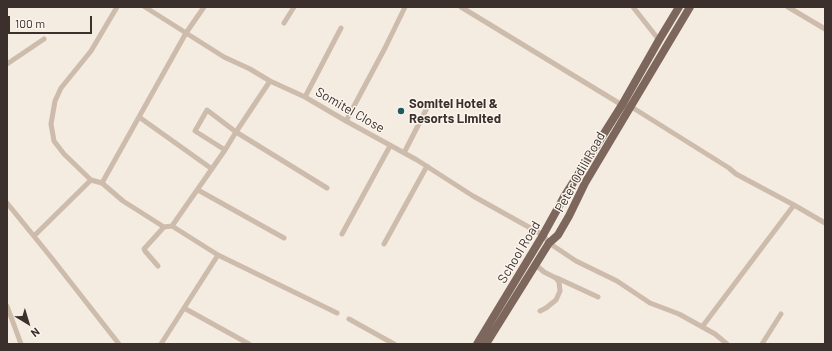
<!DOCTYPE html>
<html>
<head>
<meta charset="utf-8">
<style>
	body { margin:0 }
	#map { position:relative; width:832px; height:351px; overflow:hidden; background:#f4ebe1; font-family:Barlow,sans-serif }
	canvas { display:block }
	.frame { position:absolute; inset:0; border:8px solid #3b302b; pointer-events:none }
	.north { position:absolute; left:8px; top:303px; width:40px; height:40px; -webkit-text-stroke:3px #fbf5ee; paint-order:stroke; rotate:142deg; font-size:11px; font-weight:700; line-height:16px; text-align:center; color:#3b302b }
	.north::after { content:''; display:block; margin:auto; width:14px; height:18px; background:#3b302b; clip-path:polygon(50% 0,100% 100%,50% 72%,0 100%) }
	.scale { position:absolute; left:8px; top:16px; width:84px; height:18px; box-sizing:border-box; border:2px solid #3b302b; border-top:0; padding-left:5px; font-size:12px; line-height:14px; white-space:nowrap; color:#3b302b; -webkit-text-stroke:3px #fbf5ee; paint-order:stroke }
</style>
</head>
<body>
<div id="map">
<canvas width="832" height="351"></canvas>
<div class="frame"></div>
<div class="north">N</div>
<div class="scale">100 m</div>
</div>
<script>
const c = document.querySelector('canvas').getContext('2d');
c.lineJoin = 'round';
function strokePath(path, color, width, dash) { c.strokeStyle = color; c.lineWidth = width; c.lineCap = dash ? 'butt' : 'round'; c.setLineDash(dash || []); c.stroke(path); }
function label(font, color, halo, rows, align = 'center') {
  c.font = font + ' Barlow,sans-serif'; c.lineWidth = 3; c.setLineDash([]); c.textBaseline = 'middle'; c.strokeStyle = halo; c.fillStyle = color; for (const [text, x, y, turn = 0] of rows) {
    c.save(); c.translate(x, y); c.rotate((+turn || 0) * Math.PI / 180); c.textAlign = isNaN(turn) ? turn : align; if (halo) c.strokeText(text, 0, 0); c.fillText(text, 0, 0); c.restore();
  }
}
strokePath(new Path2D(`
	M 117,7 L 91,51 L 61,88 L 55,101 L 51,124 L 54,141 L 64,154 L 91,180 L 102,183 L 123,201 L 164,227 L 172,226 L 218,255 L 337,313
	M 145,7 L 224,57 L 250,69 L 270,81 L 305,97 L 346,121 L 417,160 L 473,196 L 543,235 L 549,243 L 576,261 L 617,281 L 650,303 L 679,314 L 715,334 L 727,344
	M 461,7 L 622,105 L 630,106 L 729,168 L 736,174 L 794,205 L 825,223
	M 633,7 L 659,40
	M 788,7 L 825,29
	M 284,23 L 294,7
	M 7,64 L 44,39
	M 305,97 L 341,28
	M 139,117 L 212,169
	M 346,121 L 385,48 L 405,7
	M 225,150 L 195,131 L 207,110 L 236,132 L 327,188
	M 404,153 L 429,104
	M 102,183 L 186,33 L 204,7
	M 198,190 L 284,238
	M 7,203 L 50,256 L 119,344
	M 172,226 L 225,150 L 236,132 L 270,81
	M 342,234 L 390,146
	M 34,236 L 91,180
	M 384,244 L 427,166
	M 536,265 L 544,272 L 556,278 L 559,282 L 560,291 L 556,300 L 546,308 L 540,311
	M 158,266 L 145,251 L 144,249 L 164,227
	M 557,278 L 598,297
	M 7,306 L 21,344
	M 184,308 L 249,344
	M 349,319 L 394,344
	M 702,327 L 794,205
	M 161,344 L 218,255
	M 762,344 L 781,314`), '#cdbbac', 5);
strokePath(new Path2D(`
	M 477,344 L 543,235 L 564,197 L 622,105 L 659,40 L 679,7
	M 486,344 L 549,243 L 558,235 L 569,216 L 585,183 L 690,7`), '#7d675c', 8);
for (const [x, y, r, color] of [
	[401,111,4,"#1f5a5e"]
]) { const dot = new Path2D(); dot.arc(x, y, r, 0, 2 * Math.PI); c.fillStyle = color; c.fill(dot); strokePath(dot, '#fbf5ee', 1.5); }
label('bold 13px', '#3b302b', '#fbf5ee', [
	["Somitel Hotel &",409,104],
	["Resorts Limited",409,119]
], 'left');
label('13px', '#3b302b', '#fbf5ee', [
	["Somitel Close",350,110,30],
	["Peter Odili Road",580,172,-61],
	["School Road",519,252,-59]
]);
</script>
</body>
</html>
